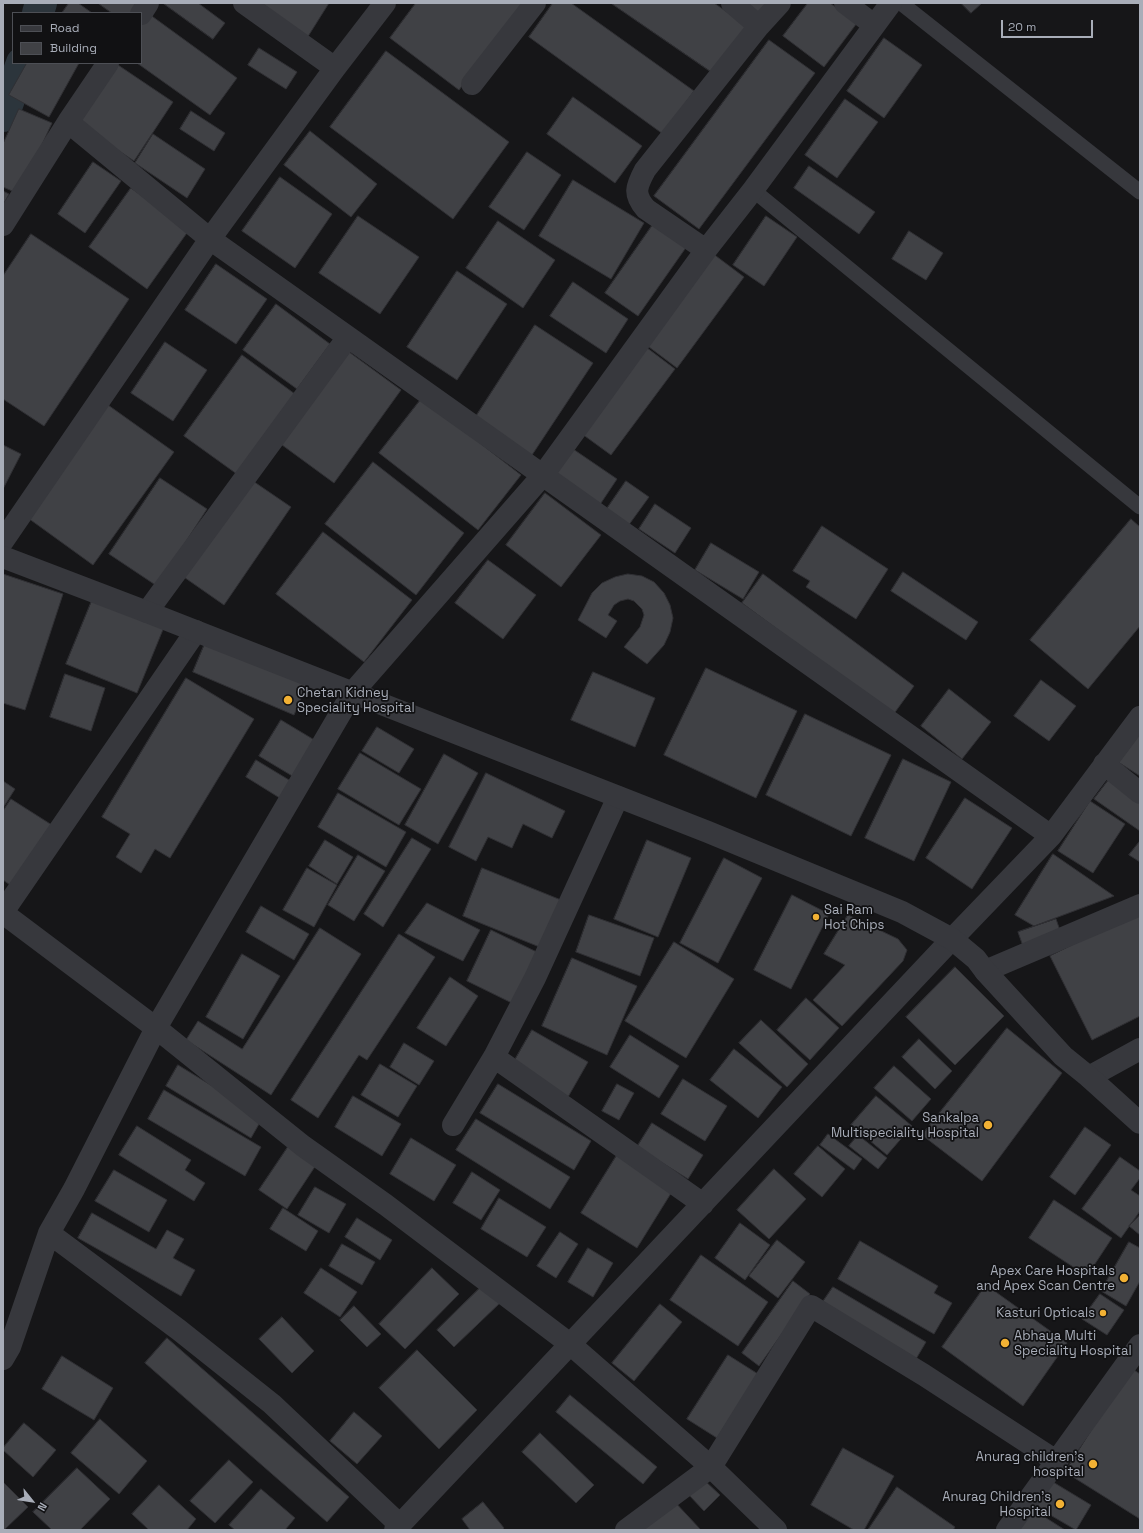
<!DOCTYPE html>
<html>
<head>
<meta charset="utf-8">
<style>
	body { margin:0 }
	#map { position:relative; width:1143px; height:1533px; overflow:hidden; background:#161618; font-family:"Space Grotesk",sans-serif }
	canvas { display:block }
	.frame { position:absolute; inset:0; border:4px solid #a8adb8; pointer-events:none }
	.legend { position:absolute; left:12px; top:12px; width:130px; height:52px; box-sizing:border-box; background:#111113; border:1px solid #4d4f55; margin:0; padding:5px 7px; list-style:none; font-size:12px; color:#a8adb8 }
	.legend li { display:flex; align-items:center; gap:8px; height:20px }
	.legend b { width:20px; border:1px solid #4d4f55 }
	.north { position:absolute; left:12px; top:1481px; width:40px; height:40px; -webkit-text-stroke:3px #111113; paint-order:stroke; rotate:120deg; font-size:11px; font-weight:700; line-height:16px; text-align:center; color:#a8adb8 }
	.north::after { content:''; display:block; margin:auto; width:14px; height:18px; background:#a8adb8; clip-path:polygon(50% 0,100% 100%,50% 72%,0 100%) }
	.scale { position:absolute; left:1001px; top:20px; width:92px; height:18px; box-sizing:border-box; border:2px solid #a8adb8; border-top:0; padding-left:5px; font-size:12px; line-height:14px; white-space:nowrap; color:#a8adb8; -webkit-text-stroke:3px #111113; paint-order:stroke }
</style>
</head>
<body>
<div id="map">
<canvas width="1143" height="1533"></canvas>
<div class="frame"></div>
<ul class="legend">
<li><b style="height:5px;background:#37383d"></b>Road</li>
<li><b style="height:11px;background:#404145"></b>Building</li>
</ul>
<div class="north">N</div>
<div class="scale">20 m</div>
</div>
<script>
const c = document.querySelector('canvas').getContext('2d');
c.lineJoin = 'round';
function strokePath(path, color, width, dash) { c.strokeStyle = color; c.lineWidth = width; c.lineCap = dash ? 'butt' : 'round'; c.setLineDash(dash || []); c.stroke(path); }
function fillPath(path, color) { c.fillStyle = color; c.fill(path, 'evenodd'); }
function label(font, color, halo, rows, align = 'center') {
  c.font = font + ' "Space Grotesk",sans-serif'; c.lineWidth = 3.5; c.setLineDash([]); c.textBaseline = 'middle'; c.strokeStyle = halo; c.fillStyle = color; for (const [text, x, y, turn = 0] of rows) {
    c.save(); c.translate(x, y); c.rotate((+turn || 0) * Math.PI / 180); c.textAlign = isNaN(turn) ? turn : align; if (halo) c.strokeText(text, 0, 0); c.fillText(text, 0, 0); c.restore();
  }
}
strokePath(new Path2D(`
	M 38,13 L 41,3
	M 3,116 L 22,63`), '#2c353c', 32);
const building = new Path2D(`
	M 69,3 L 78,3 L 92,13 L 62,13 Z
	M 98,3 L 139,3 L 131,13 L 112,13 Z
	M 163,3 L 198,3 L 225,23 L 213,39 Z
	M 253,3 L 329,3 L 307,38 Z
	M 416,3 L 524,3 L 459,90 L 390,38 Z
	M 553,3 L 571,3 L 694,91 L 663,134 L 529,37 Z
	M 611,3 L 714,3 L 749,27 L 716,75 Z
	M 744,3 L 771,3 L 762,16 Z
	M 808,3 L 830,3 L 857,23 L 824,67 L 783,36 Z
	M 961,3 L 982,3 L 971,13 Z
	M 149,14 L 237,78 L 210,115 L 137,63 L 141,63 L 141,25 Z
	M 884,38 L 922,65 L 884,118 L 847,91 Z
	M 769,40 L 815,73 L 699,229 L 654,196 Z
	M 259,48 L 297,72 L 286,89 L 248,65 Z
	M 386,51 L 509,142 L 453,219 L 330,127 Z
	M 27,63 L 79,63 L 49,117 L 9,95 Z
	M 115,63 L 173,102 L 134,161 L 73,120 Z
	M 573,97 L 642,146 L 615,183 L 547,134 Z
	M 845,99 L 878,122 L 837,178 L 805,155 Z
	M 19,109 L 52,123 L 19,194 L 3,187 L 3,144 Z
	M 191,111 L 225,133 L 214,151 L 180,129 Z
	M 310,131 L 377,184 L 351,217 L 284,165 Z
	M 153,134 L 205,169 L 187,198 L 135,163 Z
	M 527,152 L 561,175 L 524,230 L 489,207 Z
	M 93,162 L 121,181 L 85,233 L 58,214 Z
	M 809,166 L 875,212 L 859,234 L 794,188 Z
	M 280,177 L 332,214 L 295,268 L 242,231 Z
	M 573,180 L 644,223 L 611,279 L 539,236 Z
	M 131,188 L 189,230 L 147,289 L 89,247 Z
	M 3,191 L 9,194 L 3,205 Z
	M 358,216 L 419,257 L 380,314 L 319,273 Z
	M 766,216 L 797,237 L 764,286 L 733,265 Z
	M 498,221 L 555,260 L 523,308 L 466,268 Z
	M 654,223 L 687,246 L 638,316 L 605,293 Z
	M 909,231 L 943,253 L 926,280 L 892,259 Z
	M 31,234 L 129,299 L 44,426 L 3,399 L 3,276 Z
	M 712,253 L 744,277 L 677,368 L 645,344 Z
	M 216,264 L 267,299 L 236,344 L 185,310 Z
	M 457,271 L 507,304 L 457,380 L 407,347 Z
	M 573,282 L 628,319 L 606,353 L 550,316 Z
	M 276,304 L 330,344 L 297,389 L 243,350 Z
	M 535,325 L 593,363 L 530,458 L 473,421 Z
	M 165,342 L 207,370 L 173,421 L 131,393 Z
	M 642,344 L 675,369 L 611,455 L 578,431 Z
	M 345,349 L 401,390 L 334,483 L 278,442 Z
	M 242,355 L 299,397 L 241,477 L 184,436 Z
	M 422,398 L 521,475 L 478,530 L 379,453 Z
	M 108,405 L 174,452 L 93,565 L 28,518 Z
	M 3,445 L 21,454 L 3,489 Z
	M 573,449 L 617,479 L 599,506 L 555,475 Z
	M 373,462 L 464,533 L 416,595 L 325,524 Z
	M 247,477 L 291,507 L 224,605 L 181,575 Z
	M 160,478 L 207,509 L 157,586 L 109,554 Z
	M 626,481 L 649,497 L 628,526 L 606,510 Z
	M 545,493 L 601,535 L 561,587 L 506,545 Z
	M 655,504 L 691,528 L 675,553 L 639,529 Z
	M 1131,519 L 1140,527 L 1140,626 L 1088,689 L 1030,640 Z
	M 822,526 L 888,569 L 856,619 L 806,587 L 810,581 L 793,571 Z
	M 323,532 L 412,600 L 364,662 L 276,594 Z
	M 711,543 L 759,572 L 743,599 L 695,570 Z
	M 488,560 L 536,595 L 503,639 L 455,603 Z
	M 903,572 L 978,622 L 966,640 L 891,591 Z
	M 3,574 L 63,594 L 25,710 L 3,703 Z
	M 628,574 L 642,576 L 654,582 L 664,593 L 670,605 L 673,618 L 670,632 L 664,645 L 647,664 L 624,647 L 640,627 L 644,615 L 642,609 L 634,601 L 628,599 L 620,601 L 614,605 L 608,615 L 617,621 L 606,638 L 578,620 L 592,593 L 602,583 L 615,577 Z
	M 763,574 L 914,686 L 893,715 L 742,603 Z
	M 93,598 L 164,627 L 137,693 L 66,664 Z
	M 206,641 L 307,684 L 294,715 L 193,672 Z
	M 706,668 L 797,711 L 756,798 L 664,755 Z
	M 593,672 L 655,698 L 635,747 L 571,720 Z
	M 65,674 L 105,688 L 91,731 L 50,717 Z
	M 186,678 L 254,719 L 170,858 L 155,849 L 141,873 L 116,857 L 130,834 L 102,817 Z
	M 1041,680 L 1076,706 L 1049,741 L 1014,716 Z
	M 949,689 L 991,722 L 962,759 L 921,726 Z
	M 805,714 L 891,755 L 851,836 L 766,795 Z
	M 281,720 L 321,744 L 299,780 L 259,756 Z
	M 1140,726 L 1140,776 L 1118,762 Z
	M 377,727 L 414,749 L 399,773 L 362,751 Z
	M 360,753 L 421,789 L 399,825 L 338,789 Z
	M 444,754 L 478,773 L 438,844 L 405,825 Z
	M 903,759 L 951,782 L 914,861 L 865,838 Z
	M 256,760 L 294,783 L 283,800 L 246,777 Z
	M 486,773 L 565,811 L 552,838 L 523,824 L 512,848 L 488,837 L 476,861 L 449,847 Z
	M 1110,778 L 1140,800 L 1140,831 L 1094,799 Z
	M 3,781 L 15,789 L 3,808 Z
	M 338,793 L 406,832 L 386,867 L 318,827 Z
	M 965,798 L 1012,828 L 972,889 L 926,858 Z
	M 11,799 L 55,827 L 16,889 L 3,880 L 3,811 Z
	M 1090,801 L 1125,824 L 1093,873 L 1058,851 Z
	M 412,838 L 431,849 L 383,927 L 364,914 Z
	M 325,840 L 353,857 L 337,884 L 309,866 Z
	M 647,840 L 691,858 L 658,937 L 614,919 Z
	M 1140,841 L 1140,862 L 1129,855 Z
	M 1053,854 L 1114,896 L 1034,926 L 1015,915 Z
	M 358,855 L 385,871 L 354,921 L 328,905 Z
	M 724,858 L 762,878 L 718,963 L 680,943 Z
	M 307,868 L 337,885 L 314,927 L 283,910 Z
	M 482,868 L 561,900 L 542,948 L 463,916 Z
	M 792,895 L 829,914 L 791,989 L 754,970 Z
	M 427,903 L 480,930 L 463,961 L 405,933 Z
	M 261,906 L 309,934 L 294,960 L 246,932 Z
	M 1140,912 L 1140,1016 L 1092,1040 L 1050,956 Z
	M 589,915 L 654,938 L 640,976 L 576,952 Z
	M 848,915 L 898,939 L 907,950 L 903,961 L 842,1026 L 813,1000 L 845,965 L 824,954 Z
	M 1056,919 L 1062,936 L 1024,949 L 1018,932 Z
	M 320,928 L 361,954 L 271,1095 L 186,1040 L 198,1021 L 242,1049 Z
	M 491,930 L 541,954 L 516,1005 L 467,981 Z
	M 399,934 L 435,957 L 367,1060 L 359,1055 L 318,1118 L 291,1100 Z
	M 674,942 L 734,979 L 686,1058 L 625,1021 Z
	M 242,954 L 280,976 L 243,1039 L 206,1017 Z
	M 572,958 L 637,986 L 607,1055 L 542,1026 Z
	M 955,967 L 1004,1016 L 955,1065 L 906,1017 Z
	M 450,977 L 478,996 L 446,1046 L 417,1028 Z
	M 806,998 L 839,1028 L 810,1060 L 777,1030 Z
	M 761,1020 L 808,1064 L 787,1087 L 739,1043 Z
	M 1007,1028 L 1062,1073 L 982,1181 L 922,1135 Z
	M 532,1030 L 588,1062 L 568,1097 L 512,1065 Z
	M 630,1035 L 679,1066 L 659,1098 L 610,1067 Z
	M 919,1039 L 952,1071 L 935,1089 L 902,1057 Z
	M 404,1043 L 434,1061 L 419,1085 L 390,1067 Z
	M 734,1049 L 782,1087 L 758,1118 L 710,1080 Z
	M 380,1064 L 417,1086 L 398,1117 L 361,1095 Z
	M 178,1065 L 263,1117 L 251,1138 L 166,1086 Z
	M 894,1066 L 931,1099 L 912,1121 L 874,1088 Z
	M 683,1079 L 727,1106 L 705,1141 L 661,1114 Z
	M 498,1084 L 591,1141 L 574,1170 L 480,1113 Z
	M 617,1084 L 634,1093 L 619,1120 L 602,1111 Z
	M 164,1090 L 261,1147 L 245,1176 L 148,1119 Z
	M 353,1096 L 401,1124 L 382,1156 L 335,1127 Z
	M 876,1096 L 912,1126 L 887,1155 L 851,1125 Z
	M 476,1119 L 570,1177 L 550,1209 L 456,1150 Z
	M 652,1123 L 703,1155 L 688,1179 L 637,1147 Z
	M 137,1126 L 191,1160 L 185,1170 L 205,1183 L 194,1201 L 119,1155 Z
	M 1085,1127 L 1111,1145 L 1075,1195 L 1050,1177 Z
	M 828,1134 L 862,1159 L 854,1170 L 820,1145 Z
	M 858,1135 L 887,1158 L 878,1169 L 849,1146 Z
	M 411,1138 L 456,1165 L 434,1201 L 390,1174 Z
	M 292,1141 L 320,1159 L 287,1209 L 259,1190 Z
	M 818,1146 L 845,1169 L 822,1197 L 794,1174 Z
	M 617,1155 L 673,1190 L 637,1248 L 581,1213 Z
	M 1120,1157 L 1140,1171 L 1140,1178 L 1131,1190 L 1140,1196 L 1140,1211 L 1121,1238 L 1082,1209 Z
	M 774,1169 L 806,1199 L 769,1239 L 737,1210 Z
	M 114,1170 L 167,1200 L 149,1232 L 95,1201 Z
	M 472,1172 L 500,1190 L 481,1220 L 453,1203 Z
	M 315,1187 L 346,1204 L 329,1233 L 298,1215 Z
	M 499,1198 L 546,1227 L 527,1257 L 481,1229 Z
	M 1054,1200 L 1112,1238 L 1087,1276 L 1029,1238 Z
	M 283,1208 L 318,1231 L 306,1251 L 270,1229 Z
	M 92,1213 L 156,1249 L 167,1230 L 184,1239 L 173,1258 L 195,1270 L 181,1296 L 78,1238 Z
	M 1140,1215 L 1140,1235 L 1129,1226 Z
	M 357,1218 L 392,1240 L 380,1260 L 345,1237 Z
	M 740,1223 L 770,1245 L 745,1280 L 715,1258 Z
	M 560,1232 L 578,1244 L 556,1278 L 537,1266 Z
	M 777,1240 L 805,1262 L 778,1298 L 749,1276 Z
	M 860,1241 L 938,1286 L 934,1293 L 952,1303 L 934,1334 L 838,1279 Z
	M 1129,1242 L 1140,1248 L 1140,1281 L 1126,1306 L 1101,1291 Z
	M 342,1244 L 375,1262 L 362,1285 L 329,1266 Z
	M 588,1248 L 613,1263 L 593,1297 L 568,1282 Z
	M 701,1255 L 768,1302 L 738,1346 L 670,1300 Z
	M 321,1268 L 357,1292 L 340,1317 L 304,1293 Z
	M 432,1268 L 459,1294 L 405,1349 L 379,1324 Z
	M 793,1281 L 810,1294 L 759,1366 L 742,1353 Z
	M 484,1284 L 501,1302 L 454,1347 L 437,1330 Z
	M 986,1285 L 1067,1343 L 1023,1406 L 942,1347 Z
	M 833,1287 L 926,1342 L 916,1359 L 822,1303 Z
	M 1100,1294 L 1124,1310 L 1107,1335 L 1082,1319 Z
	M 660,1304 L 682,1322 L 634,1381 L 612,1363 Z
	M 354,1306 L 381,1334 L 367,1347 L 340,1320 Z
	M 282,1317 L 314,1351 L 292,1373 L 259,1339 Z
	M 167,1338 L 349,1497 L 327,1522 L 145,1363 Z
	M 417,1350 L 477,1410 L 439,1449 L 379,1388 Z
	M 728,1355 L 758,1374 L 717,1438 L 687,1419 Z
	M 62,1356 L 113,1388 L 94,1420 L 42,1389 Z
	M 1131,1368 L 1140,1374 L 1140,1519 L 1065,1472 Z
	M 570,1395 L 657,1467 L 643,1484 L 556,1412 Z
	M 354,1412 L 382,1436 L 357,1464 L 330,1441 Z
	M 100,1419 L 147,1461 L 119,1494 L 71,1453 Z
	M 24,1423 L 56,1450 L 33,1477 L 3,1450 L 3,1448 Z
	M 540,1433 L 594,1485 L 576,1503 L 522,1452 Z
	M 843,1448 L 894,1476 L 864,1530 L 854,1530 L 811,1505 Z
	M 229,1460 L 253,1482 L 215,1523 L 190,1501 Z
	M 77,1468 L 110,1499 L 80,1530 L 52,1530 L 33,1512 Z
	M 703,1479 L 720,1495 L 704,1511 L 688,1494 Z
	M 1048,1479 L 1091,1505 L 1076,1530 L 1033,1505 Z
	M 3,1482 L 28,1507 L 4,1530 L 3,1530 Z
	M 159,1485 L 196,1519 L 187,1530 L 149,1530 L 132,1514 Z
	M 897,1487 L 955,1527 L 953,1530 L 868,1530 Z
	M 261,1489 L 295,1518 L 285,1530 L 235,1530 L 229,1525 Z
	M 673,1500 L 701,1530 L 641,1530 Z
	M 483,1502 L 504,1528 L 502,1530 L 470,1530 L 462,1519 Z
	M 1029,1507 L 1065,1530 L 1014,1530 Z`);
fillPath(building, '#404145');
strokePath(building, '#303034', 1);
strokePath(new Path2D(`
	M 901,3 L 1140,192
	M 753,190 L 1140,507`), '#37383d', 15);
strokePath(new Path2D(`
	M 244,3 L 335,68
	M 732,3 L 759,26
	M 845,3 L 874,25
	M 141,14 L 148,3
	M 472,84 L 535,3
	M 68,122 L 210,239 L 1051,836
	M 3,225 L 68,122 L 108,63
	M 706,250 L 646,209 C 633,194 636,187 645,170 L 759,26 L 780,3
	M 3,541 L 210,239 L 335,68 L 385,3
	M 147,612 L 348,337
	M 1104,764 L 1140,793
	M 3,912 L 196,631
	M 3,913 L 156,1028 L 303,1146 L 386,1205 L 570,1344 L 711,1467 L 776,1530
	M 985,971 L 1140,905
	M 494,1057 L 703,1204
	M 1089,1077 L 1140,1049
	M 453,1125 L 494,1057 L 535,978 L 618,797
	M 49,1233 L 179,1330 L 272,1404 L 400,1525
	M 3,1359 L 10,1347 L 49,1233 L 74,1189 L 156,1028 L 353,692 L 543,475 L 706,250 L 753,190 L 891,3
	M 395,1530 L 952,939 L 1051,836 L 1140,717
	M 626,1530 L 711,1467 L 811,1306 L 924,1375 L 1056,1461
	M 1007,1530 L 1140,1345`), '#37383d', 22);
strokePath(new Path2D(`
	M 3,557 L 147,612 L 708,832 L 902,912 L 952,939 L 976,959 L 985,971 L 1063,1056 L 1089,1077 L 1140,1123`), '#37383d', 22);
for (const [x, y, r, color] of [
	[288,700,5,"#f2b134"],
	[816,917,4,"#f2b134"],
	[988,1125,5,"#f2b134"],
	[1124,1278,5,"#f2b134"],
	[1103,1313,4,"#f2b134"],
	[1005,1343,5,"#f2b134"],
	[1093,1464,5,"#f2b134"],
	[1060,1504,5,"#f2b134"]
]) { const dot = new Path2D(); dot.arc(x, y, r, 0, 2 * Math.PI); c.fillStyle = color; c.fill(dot); strokePath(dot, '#111113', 1.5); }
label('13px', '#a8adb8', '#111113', [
	["Chetan Kidney",297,693,"left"],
	["Speciality Hospital",297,708,"left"],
	["Sai Ram",824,910,"left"],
	["Hot Chips",824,925,"left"],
	["Sankalpa",979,1118],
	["Multispeciality Hospital",979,1133],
	["Apex Care Hospitals",1115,1271],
	["and Apex Scan Centre",1115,1286],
	["Kasturi Opticals",1095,1313],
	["Abhaya Multi",1014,1336,"left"],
	["Speciality Hospital",1014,1351,"left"],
	["Anurag children's",1084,1457],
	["hospital",1084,1472],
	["Anurag Children's",1051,1497],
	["Hospital",1051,1512]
], 'right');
</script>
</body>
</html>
